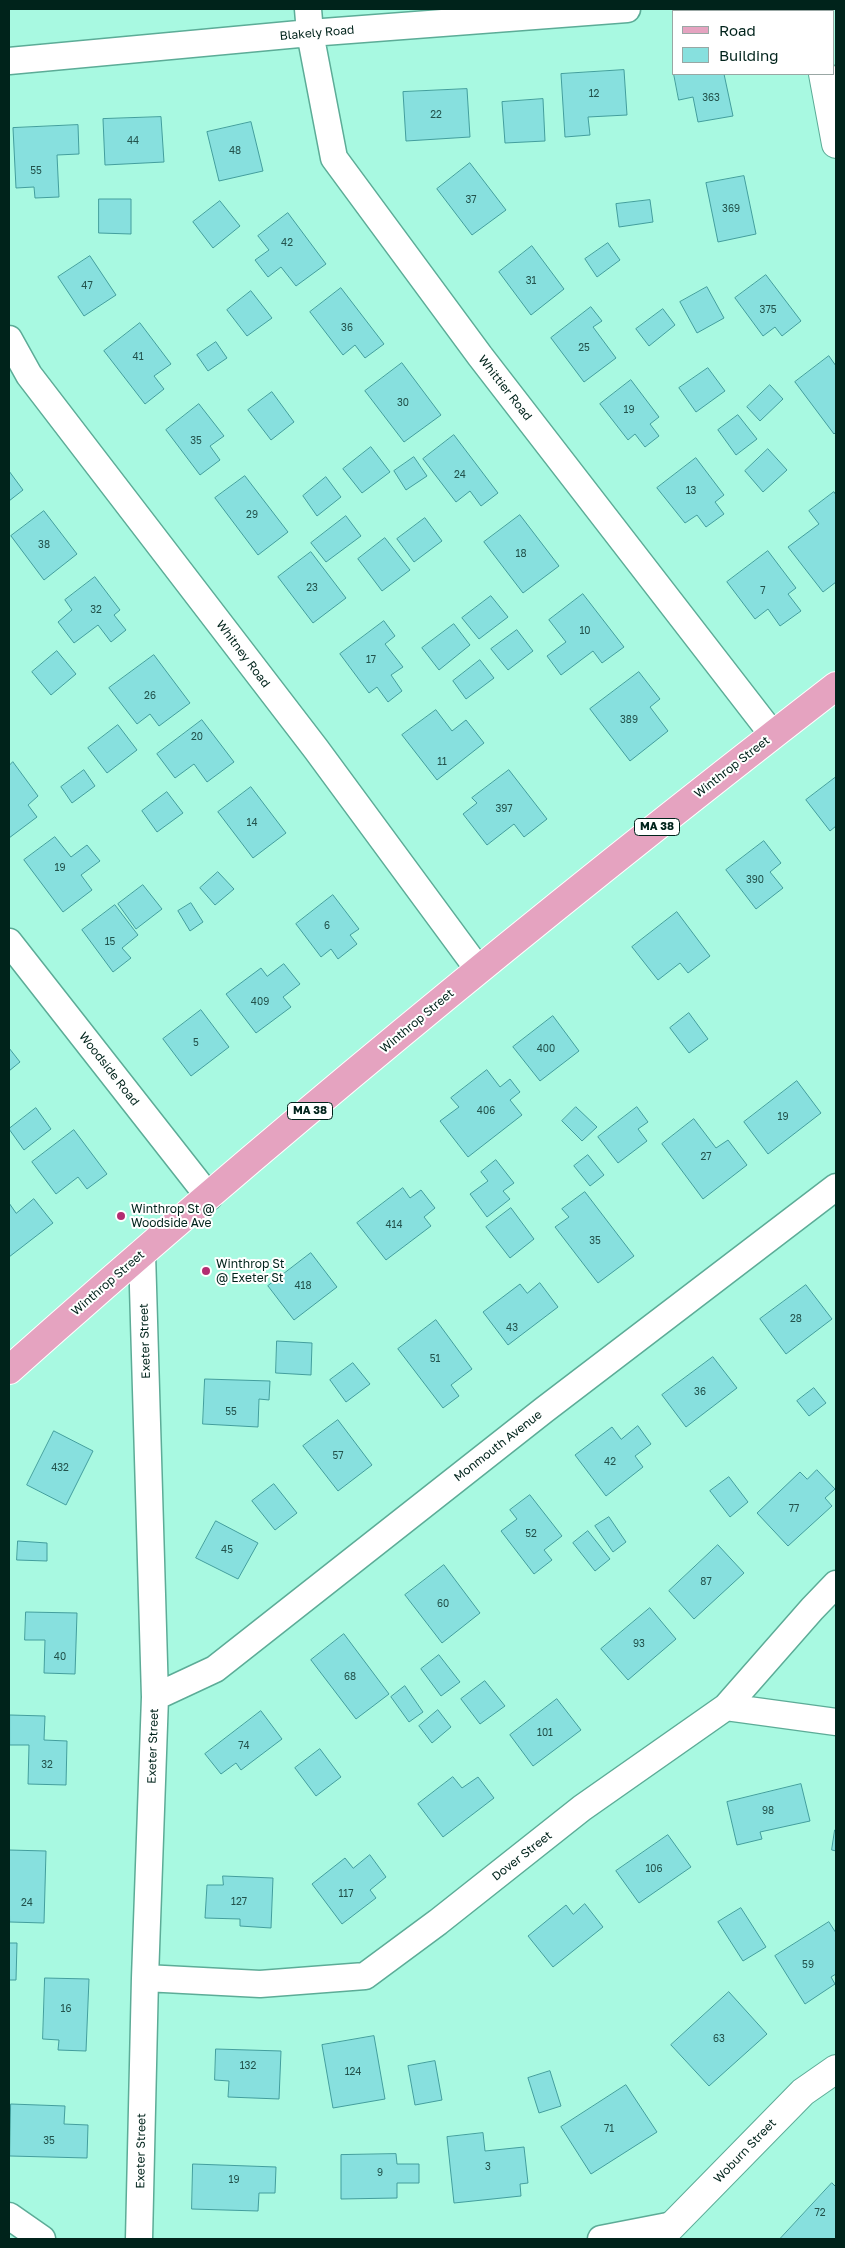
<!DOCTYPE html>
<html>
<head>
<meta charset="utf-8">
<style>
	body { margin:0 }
	#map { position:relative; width:845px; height:2248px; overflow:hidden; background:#a8f9e1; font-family:"Golos Text",sans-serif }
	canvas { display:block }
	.frame { position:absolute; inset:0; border:10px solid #00231b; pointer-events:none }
	.legend { position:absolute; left:672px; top:10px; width:162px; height:65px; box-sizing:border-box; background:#fff; border:1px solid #99a7a4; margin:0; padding:6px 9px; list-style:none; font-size:15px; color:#00231b }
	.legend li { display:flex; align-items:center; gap:10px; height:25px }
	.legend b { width:25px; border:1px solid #99a7a4 }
</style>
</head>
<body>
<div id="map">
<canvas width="845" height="2248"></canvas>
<div class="frame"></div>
<ul class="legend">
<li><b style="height:6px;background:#e5a3c0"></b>Road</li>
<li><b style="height:14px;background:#87e0de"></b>Building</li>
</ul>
</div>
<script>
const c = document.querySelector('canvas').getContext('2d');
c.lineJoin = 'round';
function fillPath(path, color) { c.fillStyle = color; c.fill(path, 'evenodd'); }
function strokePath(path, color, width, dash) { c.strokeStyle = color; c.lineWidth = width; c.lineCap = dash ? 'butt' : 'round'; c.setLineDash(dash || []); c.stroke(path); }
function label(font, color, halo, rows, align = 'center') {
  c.font = font + ' "Golos Text",sans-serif'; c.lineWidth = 4; c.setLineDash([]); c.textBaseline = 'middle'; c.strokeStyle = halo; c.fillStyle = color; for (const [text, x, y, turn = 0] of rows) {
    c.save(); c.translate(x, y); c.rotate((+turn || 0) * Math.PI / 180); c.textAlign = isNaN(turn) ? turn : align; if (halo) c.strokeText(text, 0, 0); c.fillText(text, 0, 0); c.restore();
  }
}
const building = new Path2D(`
	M 624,70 L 627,115 L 588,117 L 590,135 L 565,137 L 561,74 Z
	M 674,74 L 724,74 L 733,116 L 698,122 L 693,97 L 679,100 Z
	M 467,89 L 470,137 L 406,141 L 403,92 Z
	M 543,99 L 545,141 L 505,143 L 502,102 Z
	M 161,117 L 164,162 L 105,165 L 103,119 Z
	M 251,122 L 263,171 L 219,181 L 207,132 Z
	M 78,125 L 79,154 L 57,155 L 59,197 L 35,198 L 34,187 L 16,188 L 13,128 Z
	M 470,163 L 506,210 L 472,235 L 437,189 Z
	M 744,176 L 756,234 L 718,242 L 706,183 Z
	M 99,199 L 131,199 L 131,234 L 99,233 Z
	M 650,200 L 653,222 L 619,227 L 616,204 Z
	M 220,201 L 240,226 L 213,248 L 193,222 Z
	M 288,213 L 326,264 L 296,286 L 281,267 L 268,277 L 255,260 L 269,250 L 258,236 Z
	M 608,243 L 620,260 L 597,277 L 585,259 Z
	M 532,246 L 564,289 L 531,315 L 499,272 Z
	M 90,256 L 116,295 L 84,316 L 58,277 Z
	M 766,275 L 801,321 L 782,336 L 775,327 L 763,336 L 735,298 Z
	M 707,287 L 724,318 L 697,333 L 680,302 Z
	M 341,288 L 384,344 L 365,358 L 355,345 L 343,355 L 310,312 Z
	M 251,291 L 272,318 L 247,336 L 227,310 Z
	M 591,307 L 602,321 L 593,327 L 616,358 L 584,382 L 551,338 Z
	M 663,309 L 675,325 L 649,346 L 636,329 Z
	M 140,323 L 171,364 L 154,376 L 164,389 L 145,404 L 104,351 Z
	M 216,342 L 227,358 L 208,371 L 197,355 Z
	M 829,356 L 836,366 L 836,432 L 834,434 L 795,382 Z
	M 402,363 L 441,415 L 404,442 L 365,391 Z
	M 708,368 L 725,391 L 696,412 L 679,388 Z
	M 631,380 L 659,417 L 650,424 L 659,436 L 645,447 L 635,434 L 628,440 L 600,404 Z
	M 770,385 L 783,399 L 760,421 L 747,407 Z
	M 272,392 L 294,422 L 271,440 L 248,410 Z
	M 199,404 L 224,436 L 210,446 L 220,460 L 200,475 L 166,430 Z
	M 738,415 L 757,439 L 736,455 L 718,430 Z
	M 454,435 L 498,493 L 481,506 L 470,491 L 456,502 L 423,459 Z
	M 371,447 L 390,472 L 362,493 L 343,469 Z
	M 768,449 L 787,470 L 763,492 L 745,471 Z
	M 414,457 L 427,476 L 406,490 L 394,471 Z
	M 696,458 L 724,495 L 715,502 L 724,514 L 706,527 L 697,515 L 685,523 L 657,488 Z
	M 9,471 L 23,490 L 9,501 Z
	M 245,476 L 288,532 L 258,555 L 215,498 Z
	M 326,477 L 341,497 L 317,516 L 303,496 Z
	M 834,492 L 836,495 L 836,582 L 823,592 L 788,547 L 819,524 L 809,511 Z
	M 44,511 L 77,554 L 44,580 L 11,536 Z
	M 520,515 L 559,566 L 523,593 L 484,542 Z
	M 346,516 L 361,536 L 326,562 L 311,543 Z
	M 425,518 L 442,541 L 414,562 L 397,539 Z
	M 385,538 L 410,570 L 382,591 L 358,559 Z
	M 768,551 L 796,588 L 788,594 L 801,611 L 780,626 L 768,609 L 755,619 L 727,582 Z
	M 311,552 L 346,598 L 313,623 L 278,577 Z
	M 95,577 L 120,610 L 114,615 L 126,630 L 111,642 L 98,625 L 74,643 L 58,622 L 72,610 L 65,600 Z
	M 583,594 L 624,647 L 602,663 L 593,651 L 561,675 L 547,656 L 566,642 L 549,620 Z
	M 491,596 L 508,617 L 479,639 L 462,618 Z
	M 384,621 L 395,636 L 385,644 L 403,667 L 391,675 L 402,691 L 388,702 L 377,687 L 369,693 L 340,654 Z
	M 454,624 L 470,645 L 439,670 L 422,648 Z
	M 517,630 L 533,651 L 508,670 L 491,649 Z
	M 57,651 L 76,674 L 51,695 L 32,672 Z
	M 154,655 L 190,703 L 159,726 L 150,714 L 137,724 L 109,688 Z
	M 480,660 L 494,678 L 466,699 L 453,681 Z
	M 639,672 L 660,699 L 650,707 L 668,731 L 630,761 L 590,709 Z
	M 436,710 L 452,731 L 466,720 L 484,743 L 437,780 L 402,735 Z
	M 202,720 L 234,762 L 207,782 L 194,764 L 175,778 L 157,754 Z
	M 118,725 L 137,750 L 107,773 L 88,748 Z
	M 13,762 L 38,796 L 28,805 L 37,817 L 9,838 L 9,766 Z
	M 84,770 L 95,786 L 72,803 L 61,787 Z
	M 509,770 L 547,819 L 524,837 L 514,824 L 487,845 L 463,814 L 477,803 L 472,798 Z
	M 836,777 L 836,826 L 830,831 L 806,800 Z
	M 251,787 L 286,833 L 253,858 L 218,812 Z
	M 167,792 L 183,813 L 157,832 L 142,811 Z
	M 55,837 L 71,857 L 87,845 L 100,861 L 81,875 L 92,890 L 63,912 L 24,860 Z
	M 764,841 L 781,863 L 770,872 L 783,888 L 756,909 L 726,870 Z
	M 218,872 L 234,889 L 215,905 L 200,888 Z
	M 143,885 L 162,909 L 136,929 L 118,904 Z
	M 333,895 L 359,929 L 350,935 L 357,944 L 338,959 L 331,949 L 321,957 L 296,924 Z
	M 191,903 L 203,922 L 190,931 L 178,911 Z
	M 115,905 L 138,935 L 122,948 L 131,958 L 113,972 L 82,930 Z
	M 677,912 L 710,956 L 688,973 L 680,963 L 658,980 L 632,947 Z
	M 284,964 L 300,984 L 283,997 L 291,1007 L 256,1033 L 226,994 L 261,968 L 267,976 Z
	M 201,1010 L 229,1047 L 191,1076 L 163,1039 Z
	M 689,1013 L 708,1039 L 689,1053 L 670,1028 Z
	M 553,1016 L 579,1051 L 540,1081 L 513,1047 Z
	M 9,1048 L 20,1062 L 9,1071 Z
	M 487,1070 L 500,1087 L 510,1079 L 520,1092 L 510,1100 L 522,1115 L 468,1157 L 440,1121 L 459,1107 L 451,1098 Z
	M 797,1081 L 821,1113 L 768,1154 L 744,1122 Z
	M 576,1107 L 597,1127 L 582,1141 L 562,1121 Z
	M 637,1107 L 648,1122 L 638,1129 L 647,1141 L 618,1163 L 598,1137 Z
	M 36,1108 L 51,1129 L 24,1150 L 9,1129 Z
	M 694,1119 L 716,1148 L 728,1140 L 747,1165 L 703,1199 L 662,1144 Z
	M 74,1130 L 107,1174 L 87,1189 L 78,1177 L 56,1194 L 32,1162 Z
	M 588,1155 L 604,1175 L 590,1186 L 574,1166 Z
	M 496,1160 L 514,1183 L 503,1191 L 510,1199 L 487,1217 L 470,1194 L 488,1181 L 481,1172 Z
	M 403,1188 L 410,1198 L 421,1190 L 435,1208 L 424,1217 L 431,1226 L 386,1260 L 357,1223 Z
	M 585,1192 L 634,1256 L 598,1283 L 555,1227 L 569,1217 L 562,1209 Z
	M 34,1199 L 53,1223 L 9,1257 L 9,1203 L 16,1213 Z
	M 511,1208 L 534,1239 L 510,1258 L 486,1227 Z
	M 311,1253 L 337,1287 L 294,1320 L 268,1286 Z
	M 540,1283 L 558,1307 L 508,1345 L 483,1312 L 520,1284 L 527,1293 Z
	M 806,1285 L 832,1319 L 786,1354 L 760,1319 Z
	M 436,1320 L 472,1369 L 451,1385 L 459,1396 L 443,1408 L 398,1349 Z
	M 277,1341 L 312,1343 L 311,1375 L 276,1373 Z
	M 713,1357 L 737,1388 L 686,1427 L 662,1395 Z
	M 353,1363 L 370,1384 L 346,1402 L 330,1380 Z
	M 205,1379 L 270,1381 L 269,1400 L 259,1399 L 258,1427 L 203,1424 Z
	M 814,1388 L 826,1403 L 809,1416 L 797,1401 Z
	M 338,1420 L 372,1465 L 338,1491 L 303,1446 Z
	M 638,1426 L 651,1444 L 635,1456 L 643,1467 L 606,1496 L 575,1455 L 612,1427 L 621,1439 Z
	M 54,1431 L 93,1451 L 66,1505 L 27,1485 Z
	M 817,1470 L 835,1489 L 825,1498 L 832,1506 L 788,1546 L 757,1513 L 800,1472 L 807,1479 Z
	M 729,1477 L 748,1502 L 730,1517 L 710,1491 Z
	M 274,1484 L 297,1513 L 275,1530 L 252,1501 Z
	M 530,1495 L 562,1536 L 544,1550 L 552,1560 L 534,1574 L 501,1531 L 517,1519 L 510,1510 Z
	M 609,1517 L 626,1542 L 613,1552 L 595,1526 Z
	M 216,1521 L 258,1543 L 238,1579 L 196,1558 Z
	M 588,1531 L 610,1559 L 595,1571 L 573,1543 Z
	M 18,1541 L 47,1543 L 47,1561 L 17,1560 Z
	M 718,1545 L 744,1573 L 694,1619 L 669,1591 Z
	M 444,1565 L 480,1613 L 442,1643 L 405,1595 Z
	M 650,1608 L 676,1639 L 628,1680 L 601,1649 Z
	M 26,1612 L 77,1613 L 75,1674 L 44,1673 L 45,1640 L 25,1640 Z
	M 344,1634 L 389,1694 L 356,1719 L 311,1660 Z
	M 439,1655 L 460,1682 L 441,1696 L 421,1669 Z
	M 485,1681 L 505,1706 L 480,1724 L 461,1699 Z
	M 405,1686 L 423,1712 L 409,1722 L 391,1697 Z
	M 557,1699 L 581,1730 L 533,1766 L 510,1735 Z
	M 438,1710 L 451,1727 L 432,1743 L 419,1726 Z
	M 261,1711 L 282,1739 L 241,1770 L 236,1763 L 221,1774 L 205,1754 Z
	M 10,1715 L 45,1716 L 44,1740 L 67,1741 L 66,1785 L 28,1784 L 29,1745 L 10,1745 Z
	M 320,1749 L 341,1777 L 316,1796 L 295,1768 Z
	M 453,1777 L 462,1788 L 478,1777 L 494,1798 L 443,1837 L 418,1804 Z
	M 801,1784 L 810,1821 L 760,1832 L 762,1839 L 737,1845 L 727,1802 Z
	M 835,1830 L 836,1830 L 836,1851 L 832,1850 Z
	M 668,1835 L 691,1867 L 639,1903 L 616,1871 Z
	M 9,1850 L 46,1851 L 44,1923 L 10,1922 Z
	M 370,1855 L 386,1877 L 370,1890 L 376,1898 L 342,1924 L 312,1884 L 345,1858 L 353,1868 Z
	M 223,1876 L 273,1878 L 271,1928 L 240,1926 L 240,1919 L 205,1918 L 207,1885 L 223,1885 Z
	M 585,1904 L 603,1927 L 553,1967 L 528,1936 L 566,1905 L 573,1914 Z
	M 741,1908 L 766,1947 L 743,1961 L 718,1922 Z
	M 829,1922 L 836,1933 L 836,1974 L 831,1977 L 835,1984 L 805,2004 L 775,1956 Z
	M 9,1943 L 17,1943 L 16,1980 L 9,1980 Z
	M 45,1978 L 89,1979 L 86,2051 L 58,2050 L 59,2040 L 43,2039 Z
	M 729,1992 L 767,2034 L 709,2086 L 671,2045 Z
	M 374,2036 L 385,2099 L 333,2108 L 322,2045 Z
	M 216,2049 L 281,2051 L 279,2099 L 228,2097 L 229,2081 L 215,2080 Z
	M 435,2061 L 442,2100 L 415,2105 L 408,2066 Z
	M 550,2071 L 561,2106 L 539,2113 L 528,2078 Z
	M 626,2085 L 657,2132 L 591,2174 L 561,2127 Z
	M 11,2104 L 65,2106 L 64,2124 L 88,2125 L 87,2158 L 10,2156 Z
	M 483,2133 L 485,2151 L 524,2147 L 528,2183 L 520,2184 L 521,2196 L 454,2203 L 447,2137 Z
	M 396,2154 L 397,2164 L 419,2164 L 419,2183 L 397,2183 L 397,2198 L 341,2199 L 341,2155 Z
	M 193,2164 L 276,2167 L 275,2193 L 259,2193 L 258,2211 L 192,2209 Z
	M 832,2183 L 836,2187 L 836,2239 L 780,2239 Z`);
fillPath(building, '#87e0de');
strokePath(building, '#439e9d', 1);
const minor = new Path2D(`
	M 308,9 L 310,33 L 334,158 L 480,356 L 773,735
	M 9,61 L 310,33 L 627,9
	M 9,339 L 29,375 L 316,749 L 478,969
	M 9,942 L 209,1197
	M 155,1697 L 215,1669 L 544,1410 L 836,1187
	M 726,1707 L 836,1722
	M 145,1978 L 260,1984 L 365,1976 L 438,1922 L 582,1808 L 726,1707 L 812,1609 L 836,1584
	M 9,2216 L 42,2239
	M 139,2239 L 145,1978 L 155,1697 L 142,1253
	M 601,2239 L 673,2225`);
const tertiary = new Path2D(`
	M 813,9 L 813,11
	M 823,74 L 836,144
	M 659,2239 L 803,2092 L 836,2069`);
const primary = new Path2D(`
	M 9,1370 C 276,1132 553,905 836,686`);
strokePath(minor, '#5cac97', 29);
strokePath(tertiary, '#5cac97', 30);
strokePath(primary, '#fff', 30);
strokePath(minor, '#fff', 26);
strokePath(tertiary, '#fff', 28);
strokePath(primary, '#e5a3c0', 28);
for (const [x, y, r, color] of [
	[121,1216,5,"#b32d71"],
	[206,1271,5,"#b32d71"]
]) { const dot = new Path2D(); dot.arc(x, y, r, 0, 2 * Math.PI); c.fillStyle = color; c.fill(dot); strokePath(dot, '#fff', 2); }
label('10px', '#22524c', null, [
	["12",594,94],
	["363",711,98],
	["22",436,115],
	["44",133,141],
	["48",235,151],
	["55",36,171],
	["37",471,200],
	["369",731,209],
	["42",287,243],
	["31",531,281],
	["47",87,286],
	["375",768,310],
	["36",347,328],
	["25",584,348],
	["41",138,357],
	["30",403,403],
	["19",629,410],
	["35",196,441],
	["24",460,475],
	["13",691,491],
	["29",252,515],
	["38",44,545],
	["18",521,554],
	["23",312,588],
	["7",763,591],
	["32",96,610],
	["10",585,631],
	["17",371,660],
	["26",150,696],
	["389",629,720],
	["20",197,737],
	["11",442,762],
	["397",504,809],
	["14",252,823],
	["19",60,868],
	["390",755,880],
	["6",327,926],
	["15",110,942],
	["409",260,1002],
	["5",196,1043],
	["400",546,1049],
	["406",486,1111],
	["19",783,1117],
	["27",706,1157],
	["414",394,1225],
	["35",595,1241],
	["418",303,1286],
	["28",796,1319],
	["43",512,1328],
	["51",435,1359],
	["36",700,1392],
	["55",231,1412],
	["57",338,1456],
	["42",610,1462],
	["432",60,1468],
	["77",794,1509],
	["52",531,1534],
	["45",227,1550],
	["87",706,1582],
	["60",443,1604],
	["93",639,1644],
	["40",60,1657],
	["68",350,1677],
	["101",545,1733],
	["74",244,1746],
	["32",47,1765],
	["98",768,1811],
	["106",654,1869],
	["117",346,1894],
	["127",239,1902],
	["24",27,1903],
	["59",808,1965],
	["16",66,2009],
	["63",719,2039],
	["132",248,2066],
	["124",353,2072],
	["71",609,2129],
	["35",49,2141],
	["3",488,2167],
	["9",380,2173],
	["19",234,2180],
	["72",820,2213]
]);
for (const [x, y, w] of [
	[657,827,45],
	[310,1111,45]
]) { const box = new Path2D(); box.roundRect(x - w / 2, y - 8.5, w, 17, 4); c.fillStyle = '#fff'; c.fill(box); strokePath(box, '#00231b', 1); }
label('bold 11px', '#00231b', null, [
	["MA 38",657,827],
	["MA 38",310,1111]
]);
label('12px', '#00231b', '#fff', [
	["Blakely Road",317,33,-5],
	["Whittier Road",505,388,52],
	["Whitney Road",243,654,53],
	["Winthrop Street",732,767,-38],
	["Winthrop Street",417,1021,-40],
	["Woodside Road",109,1069,52],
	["Winthrop Street",108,1283,-41],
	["Exeter Street",145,1341,-92],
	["Monmouth Avenue",498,1446,-38],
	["Exeter Street",153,1746,-88],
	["Dover Street",522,1856,-38],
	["Exeter Street",141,2151,-89],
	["Woburn Street",745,2151,-46]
]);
label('12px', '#00231b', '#fff', [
	["Winthrop St @",131,1209],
	["Woodside Ave",131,1223],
	["Winthrop St",216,1264],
	["@ Exeter St",216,1278]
], 'left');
</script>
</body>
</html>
